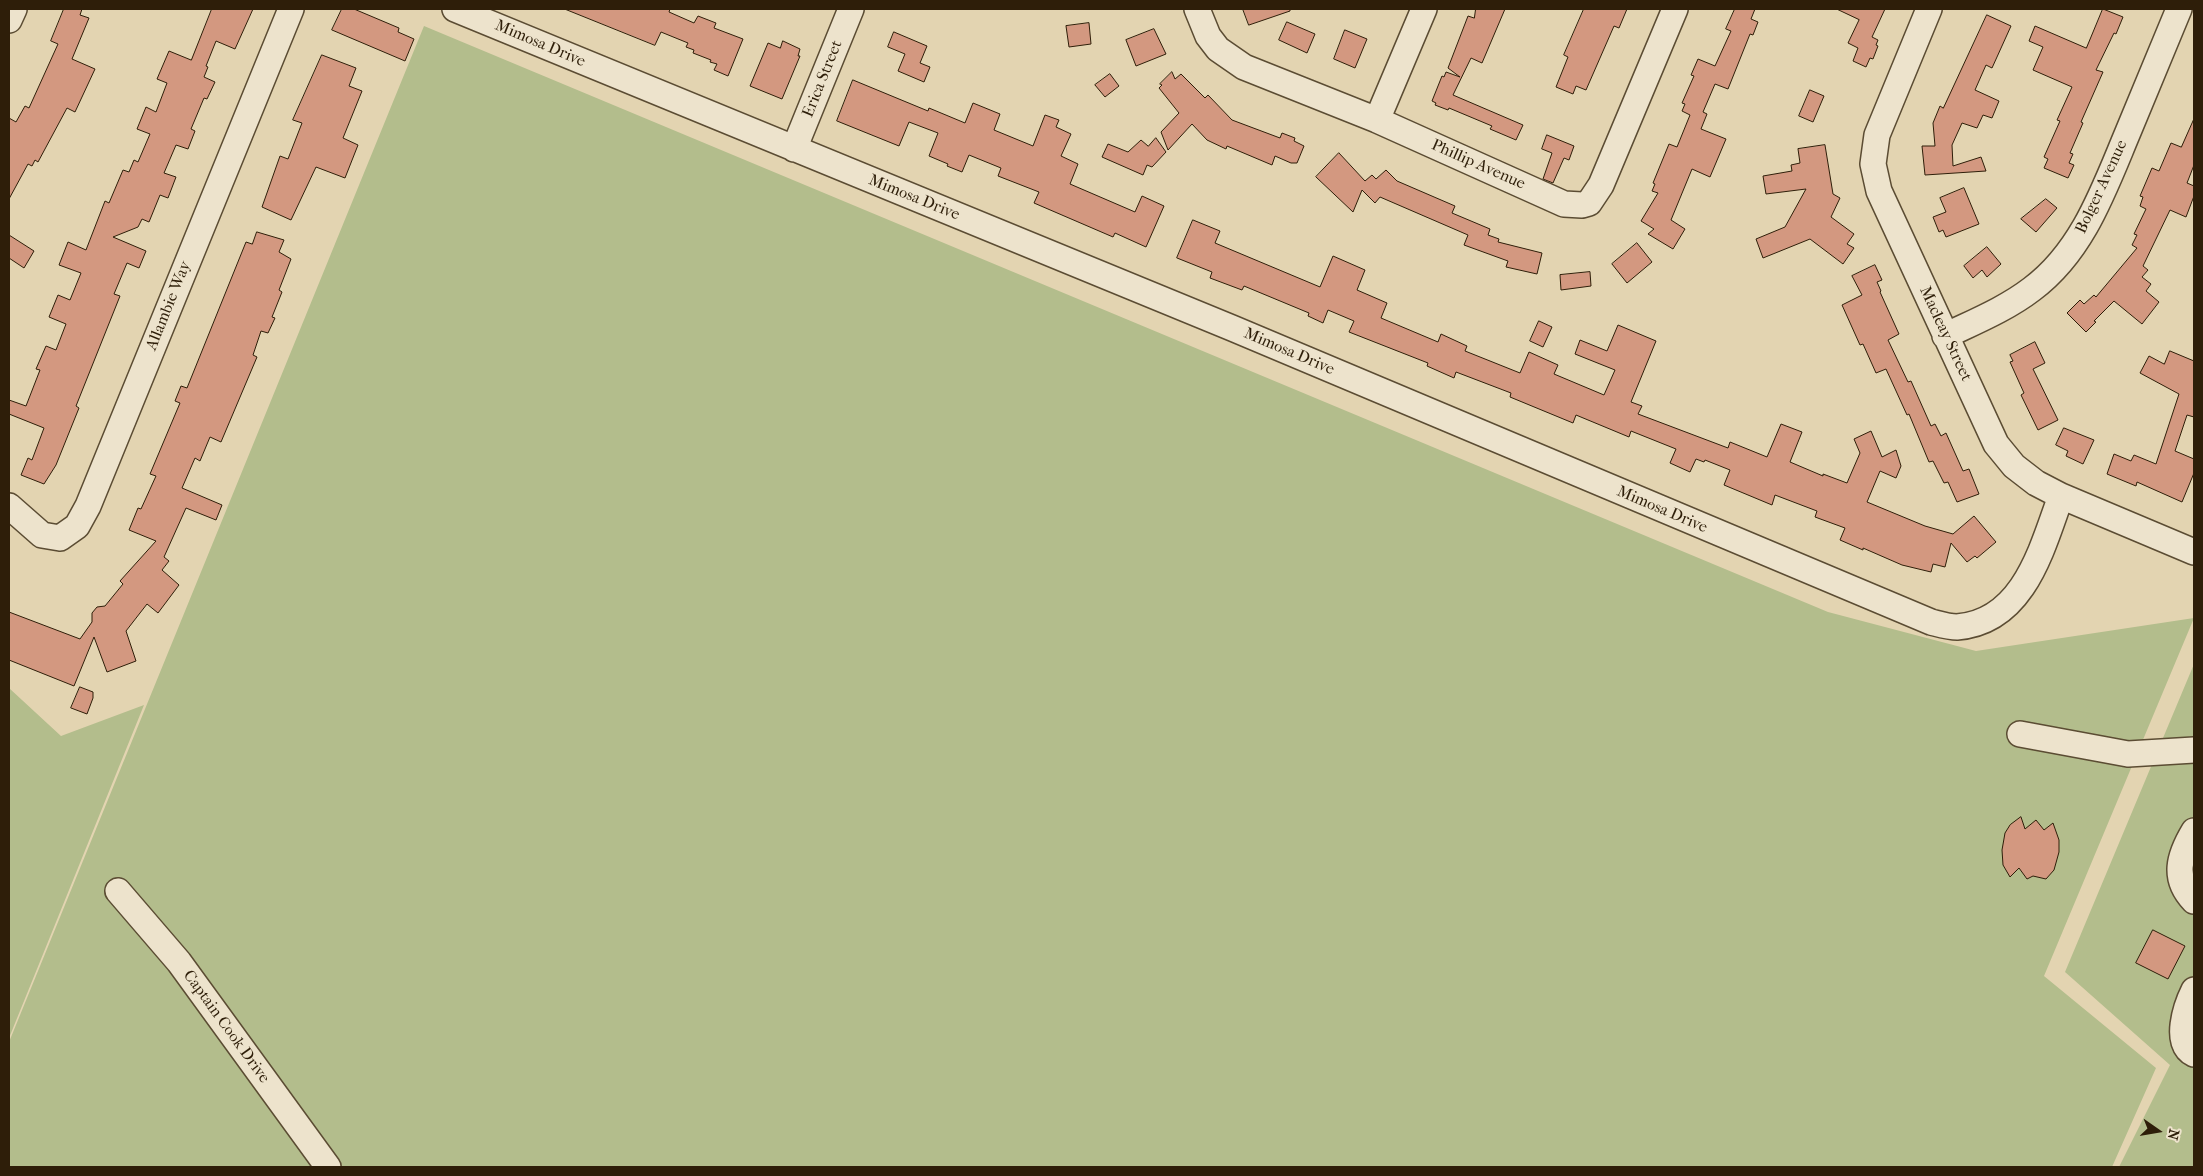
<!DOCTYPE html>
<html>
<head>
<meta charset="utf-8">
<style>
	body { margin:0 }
	#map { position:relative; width:2203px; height:1176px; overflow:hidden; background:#e3d4b1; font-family:"IM FELL French Canon",serif }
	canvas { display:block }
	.frame { position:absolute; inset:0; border:10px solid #2e1e09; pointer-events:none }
	.north { position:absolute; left:2133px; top:1106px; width:50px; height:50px; -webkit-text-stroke:4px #ede3cc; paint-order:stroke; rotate:103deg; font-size:14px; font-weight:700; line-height:20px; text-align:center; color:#2e1e09 }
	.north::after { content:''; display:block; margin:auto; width:18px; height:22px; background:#2e1e09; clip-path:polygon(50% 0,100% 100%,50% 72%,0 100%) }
</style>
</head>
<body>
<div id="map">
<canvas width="2203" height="1176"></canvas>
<div class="frame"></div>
<div class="north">N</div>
</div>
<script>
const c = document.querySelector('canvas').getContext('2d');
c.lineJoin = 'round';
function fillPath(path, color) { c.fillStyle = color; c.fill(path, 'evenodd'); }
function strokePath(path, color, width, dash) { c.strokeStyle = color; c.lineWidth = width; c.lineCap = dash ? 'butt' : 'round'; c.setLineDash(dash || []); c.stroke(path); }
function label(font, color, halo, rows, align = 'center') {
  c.font = font + ' "IM FELL French Canon",serif'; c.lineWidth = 5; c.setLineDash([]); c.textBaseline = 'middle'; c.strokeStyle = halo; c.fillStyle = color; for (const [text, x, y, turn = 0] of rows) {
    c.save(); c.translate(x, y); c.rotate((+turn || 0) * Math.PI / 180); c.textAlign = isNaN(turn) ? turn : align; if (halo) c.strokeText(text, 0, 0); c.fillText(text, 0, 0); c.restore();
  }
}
fillPath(new Path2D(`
	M 424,26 L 1828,612 L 1976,651 L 2194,618 L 2044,976 L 2156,1068 L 2112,1167 L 9,1167 L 9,1042 Z
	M 2194,664 L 2194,1167 L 2119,1167 L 2170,1065 L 2065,972 Z
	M 9,688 L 61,736 L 144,705 L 9,1038 Z`), '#b3bd8c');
const building = new Path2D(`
	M 64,9 L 82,9 L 80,15 L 89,18 L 72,59 L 95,69 L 75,112 L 67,108 L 38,162 L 35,160 L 32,166 L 28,164 L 9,199 L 9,118 L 16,122 L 25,106 L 29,108 L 58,44 L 51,41 Z
	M 212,9 L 253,9 L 235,49 L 216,41 L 206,66 L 208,67 L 204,77 L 215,82 L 207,99 L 204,98 L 191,129 L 195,131 L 188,149 L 176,145 L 164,173 L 176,177 L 168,198 L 160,195 L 149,222 L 142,219 L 138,227 L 113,237 L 146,251 L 139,268 L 127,263 L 114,294 L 120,296 L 76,406 L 79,408 L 56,465 L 44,484 L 21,475 L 28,458 L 32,460 L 44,428 L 9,414 L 9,400 L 26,406 L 40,370 L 36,369 L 46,346 L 56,350 L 66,324 L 49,317 L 58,295 L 70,300 L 81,273 L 59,265 L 68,242 L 86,250 L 105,201 L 109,203 L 123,170 L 129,172 L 134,160 L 138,162 L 150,134 L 137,129 L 146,107 L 156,112 L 167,83 L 157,79 L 169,51 L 191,60 Z
	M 342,9 L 354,9 L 399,28 L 398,32 L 414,39 L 405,61 L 332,30 Z
	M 565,9 L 670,9 L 669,12 L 694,23 L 698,16 L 716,23 L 714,28 L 743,39 L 728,76 L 714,70 L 717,64 L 710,62 L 711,60 L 693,53 L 694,50 L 686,47 L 688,43 L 661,32 L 655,45 Z
	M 1243,9 L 1290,9 L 1290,11 L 1249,25 Z
	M 1476,9 L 1505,9 L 1482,63 L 1471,58 L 1453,95 L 1523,125 L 1516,140 L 1490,129 L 1492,126 L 1449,108 L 1448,110 L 1435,105 L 1436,103 L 1432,101 L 1442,76 L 1444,77 L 1446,72 L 1460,77 L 1448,68 L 1468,16 L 1474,18 Z
	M 1584,9 L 1627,9 L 1619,28 L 1614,26 L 1586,90 L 1576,86 L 1573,94 L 1556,87 L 1568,57 L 1564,55 Z
	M 1735,9 L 1755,9 L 1751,19 L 1758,22 L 1753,35 L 1750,34 L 1728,89 L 1715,84 L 1703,112 L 1707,114 L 1701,129 L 1726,139 L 1710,177 L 1692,169 L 1671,220 L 1685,229 L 1673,249 L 1648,234 L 1654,229 L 1641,221 L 1658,193 L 1652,191 L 1655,184 L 1653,183 L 1669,144 L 1677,147 L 1690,115 L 1682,111 L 1685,104 L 1682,103 L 1694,76 L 1691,75 L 1698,59 L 1715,66 L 1731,31 L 1726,29 Z
	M 1837,9 L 1885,9 L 1872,37 L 1878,40 L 1876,45 L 1878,46 L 1873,59 L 1870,58 L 1866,67 L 1853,61 L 1858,48 L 1848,43 L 1859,20 Z
	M 2103,9 L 2123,17 L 2116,34 L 2114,33 L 2096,70 L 2103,72 L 2081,122 L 2083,123 L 2070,153 L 2073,154 L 2069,163 L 2074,165 L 2068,178 L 2044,168 L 2048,159 L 2044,157 L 2060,121 L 2057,120 L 2072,87 L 2033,70 L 2043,47 L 2029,41 L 2035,26 L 2086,48 Z
	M 1987,15 L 2011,26 L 1992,68 L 1986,65 L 1975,90 L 1999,101 L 1992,118 L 1983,115 L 1977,128 L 1962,123 L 1952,145 L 1953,166 L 1981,157 L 1986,171 L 1925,175 L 1922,146 L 1935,146 L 1933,123 L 1940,106 L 1943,108 Z
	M 1287,22 L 1315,34 L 1307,53 L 1279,40 Z
	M 1089,23 L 1091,44 L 1069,47 L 1066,26 Z
	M 1154,29 L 1166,54 L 1136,66 L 1126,40 Z
	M 1345,30 L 1367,39 L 1355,68 L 1334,59 Z
	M 894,32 L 927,46 L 920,63 L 930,67 L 924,82 L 898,71 L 905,54 L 888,47 Z
	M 783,41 L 800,49 L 798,56 L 800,56 L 782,99 L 750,86 L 768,43 L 780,48 Z
	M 322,55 L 356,68 L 349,86 L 362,91 L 343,138 L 358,145 L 345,178 L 316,167 L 291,220 L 262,207 L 280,156 L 288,159 L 302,123 L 293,120 Z
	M 1172,72 L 1175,79 L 1181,74 L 1205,98 L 1208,95 L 1232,120 L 1280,138 L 1282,133 L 1295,138 L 1294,141 L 1304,146 L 1297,163 L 1291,163 L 1275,156 L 1272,165 L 1227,146 L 1226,149 L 1207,140 L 1192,124 L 1168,150 L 1161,132 L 1179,113 L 1159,88 L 1162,85 L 1160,84 Z
	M 1110,74 L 1119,86 L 1105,97 L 1095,85 Z
	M 853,80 L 928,111 L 929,108 L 965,123 L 973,103 L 1000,114 L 994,130 L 1033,146 L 1045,115 L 1059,120 L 1056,127 L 1071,134 L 1061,156 L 1078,164 L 1070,184 L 1135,212 L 1142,196 L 1164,206 L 1146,247 L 1115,233 L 1113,237 L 1034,203 L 1039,192 L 998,176 L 1001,168 L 969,155 L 962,172 L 947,166 L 948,164 L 929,156 L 938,133 L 909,122 L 899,146 L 837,121 Z
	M 1810,90 L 1824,96 L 1813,122 L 1799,116 Z
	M 2194,119 L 2194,165 L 2187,183 L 2194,186 L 2194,196 L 2186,217 L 2170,210 L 2143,266 L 2148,270 L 2142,277 L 2151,284 L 2146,291 L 2159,302 L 2142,324 L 2114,301 L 2094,321 L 2096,322 L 2086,332 L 2067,313 L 2080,300 L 2084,304 L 2094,295 L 2096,297 L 2137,248 L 2132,245 L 2137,235 L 2134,234 L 2146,209 L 2140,206 L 2143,197 L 2140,196 L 2152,168 L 2159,171 L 2171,143 L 2181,147 Z
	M 1547,135 L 1574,146 L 1569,160 L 1564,158 L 1553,183 L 1543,179 L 1552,153 L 1542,149 Z
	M 1156,138 L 1166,152 L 1152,167 L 1147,165 L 1143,175 L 1102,157 L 1108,144 L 1128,152 L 1141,140 L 1148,146 Z
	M 1825,145 L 1833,194 L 1840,198 L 1831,217 L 1854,234 L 1847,244 L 1854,248 L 1843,264 L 1810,239 L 1763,258 L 1756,239 L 1785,227 L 1806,189 L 1766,194 L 1763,176 L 1792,171 L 1791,165 L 1800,163 L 1798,149 Z
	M 1339,153 L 1365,181 L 1372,175 L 1376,179 L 1386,170 L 1397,181 L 1455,206 L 1452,213 L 1490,229 L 1488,235 L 1499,239 L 1498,242 L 1542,253 L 1537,274 L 1506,267 L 1508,261 L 1464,245 L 1468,235 L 1380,197 L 1375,203 L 1362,190 L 1353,212 L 1316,177 Z
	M 1964,188 L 1979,224 L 1946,237 L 1943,230 L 1939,232 L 1933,217 L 1946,212 L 1940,198 Z
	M 2046,199 L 2057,208 L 2036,232 L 2021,219 Z
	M 1193,220 L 1220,231 L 1215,243 L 1320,287 L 1333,256 L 1365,270 L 1357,290 L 1387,303 L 1381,318 L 1438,342 L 1441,334 L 1467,346 L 1465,351 L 1520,373 L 1529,352 L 1558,365 L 1554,374 L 1604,395 L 1615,370 L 1575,354 L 1580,340 L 1607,351 L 1618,325 L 1656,341 L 1631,402 L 1642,406 L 1638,414 L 1728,448 L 1730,442 L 1767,457 L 1781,424 L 1802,432 L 1790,462 L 1823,476 L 1823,474 L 1847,483 L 1860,453 L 1854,439 L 1871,431 L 1882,457 L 1896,450 L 1901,466 L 1896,478 L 1880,471 L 1867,502 L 1925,526 L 1953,534 L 1974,516 L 1996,542 L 1977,558 L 1975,556 L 1967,562 L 1951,543 L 1945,567 L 1933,564 L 1931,572 L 1902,565 L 1863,548 L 1863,550 L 1840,540 L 1845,528 L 1815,517 L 1817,511 L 1775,495 L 1772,505 L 1724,485 L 1730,470 L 1705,460 L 1704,462 L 1696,459 L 1690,472 L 1670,463 L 1676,449 L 1631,431 L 1629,437 L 1576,415 L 1573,423 L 1510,397 L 1511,393 L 1456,372 L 1454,378 L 1427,366 L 1428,363 L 1349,332 L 1354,321 L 1328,310 L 1323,323 L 1308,316 L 1309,313 L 1244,286 L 1242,290 L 1210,278 L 1212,272 L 1177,258 Z
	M 257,232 L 284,240 L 279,252 L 291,259 L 279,290 L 282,292 L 272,317 L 275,318 L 268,333 L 261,331 L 253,355 L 257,357 L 221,442 L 210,437 L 200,461 L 195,458 L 182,488 L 222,505 L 216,520 L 186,508 L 164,557 L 169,561 L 162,570 L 179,585 L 158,613 L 147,604 L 126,631 L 136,661 L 107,672 L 94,637 L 74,686 L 9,660 L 9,612 L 80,639 L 92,622 L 92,613 L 97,607 L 105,606 L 123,584 L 120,581 L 156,541 L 129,530 L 138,508 L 141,509 L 156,476 L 150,474 L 180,403 L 175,401 L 181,386 L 187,388 L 246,242 L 252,244 Z
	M 9,235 L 34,251 L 24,268 L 9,258 Z
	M 1637,243 L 1652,262 L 1627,283 L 1612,264 Z
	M 1987,247 L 2001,264 L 1987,277 L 1982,270 L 1973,278 L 1964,266 Z
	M 1875,265 L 1882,280 L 1877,282 L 1881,291 L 1880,292 L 1899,334 L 1888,340 L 1908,382 L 1911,381 L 1931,426 L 1935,424 L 1941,436 L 1946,433 L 1963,471 L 1969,469 L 1979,494 L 1957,502 L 1948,482 L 1944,483 L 1933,461 L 1929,462 L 1909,414 L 1907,415 L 1886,369 L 1876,373 L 1863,344 L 1860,345 L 1842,305 L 1862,295 L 1852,276 Z
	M 1590,272 L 1591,286 L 1561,290 L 1560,275 Z
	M 1539,321 L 1552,327 L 1543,347 L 1530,341 Z
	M 2035,342 L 2045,363 L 2033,369 L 2058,420 L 2038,430 L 2021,395 L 2024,393 L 2010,362 L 2013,361 L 2010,355 Z
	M 2170,351 L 2194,361 L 2194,417 L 2187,415 L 2175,451 L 2194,459 L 2194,473 L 2182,502 L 2137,482 L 2136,486 L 2107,474 L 2114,454 L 2131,461 L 2134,455 L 2156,464 L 2179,394 L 2140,373 L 2149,356 L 2164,364 Z
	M 2064,428 L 2094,440 L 2083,464 L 2066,456 L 2068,451 L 2056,445 Z
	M 80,687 L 93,692 L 93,698 L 87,714 L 71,708 Z
	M 2021,817 L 2025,829 L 2036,820 L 2044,830 L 2053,823 L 2059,840 L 2059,852 L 2054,870 L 2046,879 L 2033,876 L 2027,879 L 2019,868 L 2010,877 L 2003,865 L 2002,850 L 2005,833 L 2010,825 Z
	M 2153,930 L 2185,946 L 2168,979 L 2136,963 Z`);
fillPath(building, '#d39880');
strokePath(building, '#2e1e09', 1);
const minor = new Path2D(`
	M 455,9 L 1232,328 L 1931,622 C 1939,624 1949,627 1957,627 C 2024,622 2042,548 2061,496
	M 1197,9 L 1208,36 L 1218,49 L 1244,67 L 1377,120 L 1564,204 L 1582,205 L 1589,203 L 1601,185 L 1675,9
	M 1929,9 L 1877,135 L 1873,164 L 1879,191 L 1996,444 L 2014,466 L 2036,483 L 2061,496 L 2194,552
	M 9,20 L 14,9
	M 1377,120 L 1424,9
	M 794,149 L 851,9
	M 1945,336 C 1974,322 2006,309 2032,289 C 2083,251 2104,189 2128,132 C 2145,91 2162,50 2179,9
	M 9,506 L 42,535 L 60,538 L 77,526 L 88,506 L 291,9
	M 2020,734 L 2128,754 L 2194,750
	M 2194,831 C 2179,856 2172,878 2194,901
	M 118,891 L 179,962 L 328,1167
	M 2194,990 C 2186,1006 2173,1044 2194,1054`);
strokePath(minor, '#5b4c33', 28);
strokePath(minor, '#ede3cc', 25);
label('16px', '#2e1e09', '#ede3cc', [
	["Mimosa Drive",540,44,23],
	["Erica Street",823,79,-68],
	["Phillip Avenue",1478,165,24],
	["Bolger Avenue",2102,187,-65],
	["Mimosa Drive",914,198,22],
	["Allambie Way",169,306,-68],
	["Macleay Street",1945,334,65],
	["Mimosa Drive",1289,352,23],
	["Mimosa Drive",1662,510,23],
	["Captain Cook Drive",226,1027,54]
]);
</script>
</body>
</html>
